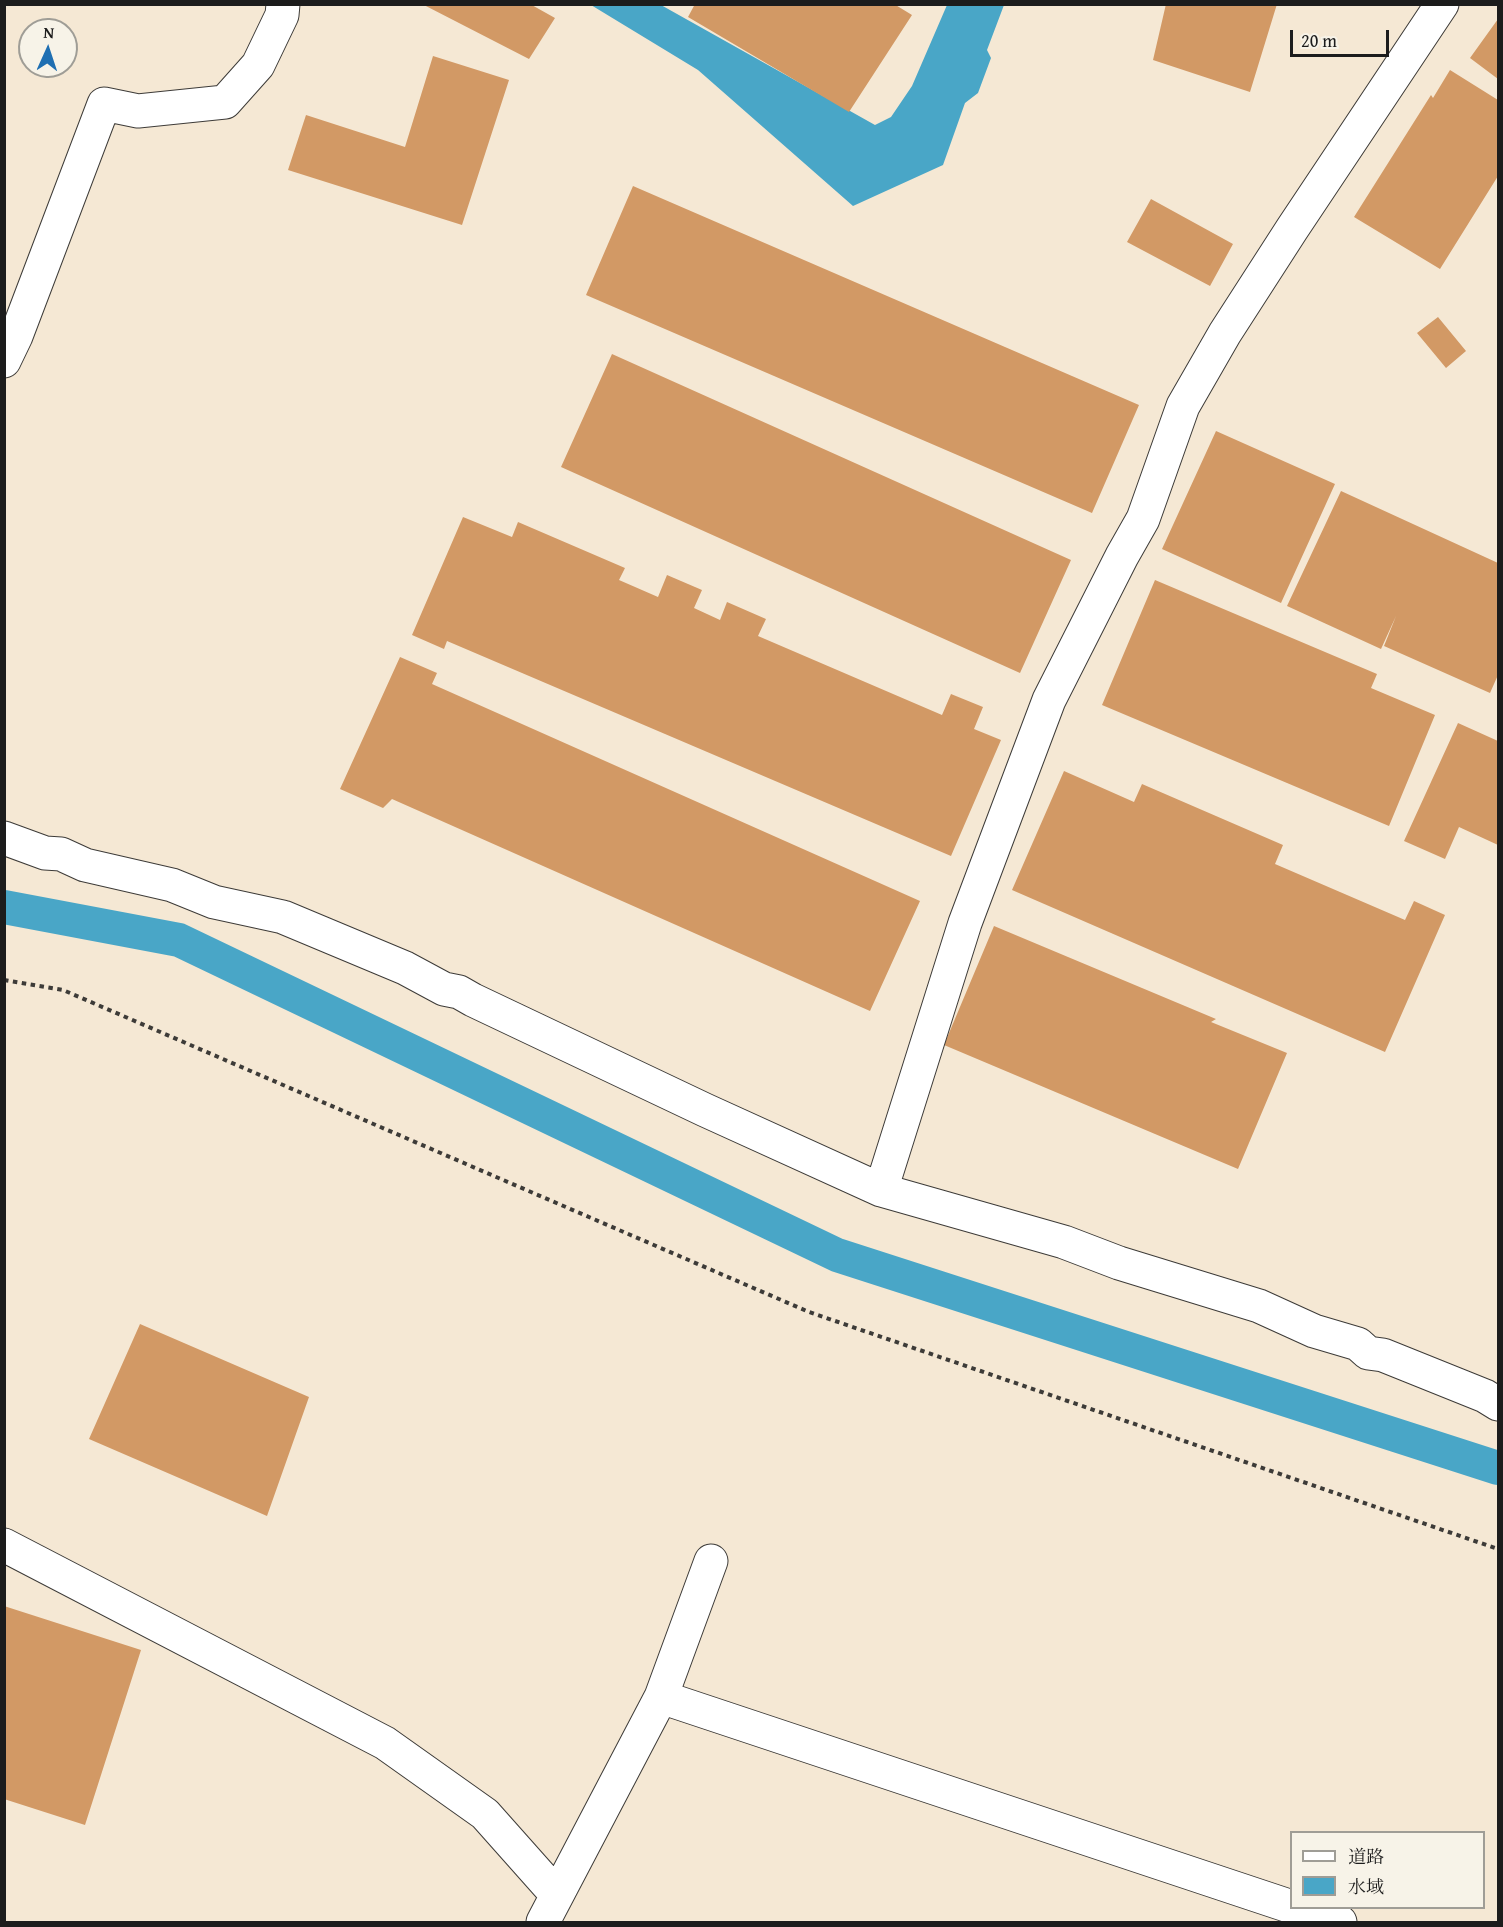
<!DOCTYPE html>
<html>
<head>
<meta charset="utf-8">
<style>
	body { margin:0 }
	#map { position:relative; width:1503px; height:1927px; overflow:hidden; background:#f5e8d4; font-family:"Gentium Book Plus","Noto Serif JP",serif }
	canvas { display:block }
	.frame { position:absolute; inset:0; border:6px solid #1c1c1c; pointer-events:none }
	.legend { position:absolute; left:1290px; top:1831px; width:195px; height:78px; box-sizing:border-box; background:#f7f3e8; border:2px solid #9f9d96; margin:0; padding:8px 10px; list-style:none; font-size:18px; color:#1c1c1c }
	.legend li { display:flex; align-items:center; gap:12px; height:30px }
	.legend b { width:30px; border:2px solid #9f9d96 }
	.north { position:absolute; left:18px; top:18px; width:60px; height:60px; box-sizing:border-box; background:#f7f3e8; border:2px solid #9f9d96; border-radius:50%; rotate:3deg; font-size:16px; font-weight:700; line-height:24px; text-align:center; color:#1c1c1c }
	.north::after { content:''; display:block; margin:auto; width:21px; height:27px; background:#1f6fb2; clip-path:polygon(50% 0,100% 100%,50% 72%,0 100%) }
	.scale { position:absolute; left:1290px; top:30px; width:99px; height:27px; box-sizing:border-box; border:3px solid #1c1c1c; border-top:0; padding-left:8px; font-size:18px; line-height:21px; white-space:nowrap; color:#1c1c1c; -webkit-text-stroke:4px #f7f3e8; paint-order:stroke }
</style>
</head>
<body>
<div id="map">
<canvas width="1503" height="1927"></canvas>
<div class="frame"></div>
<ul class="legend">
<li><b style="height:8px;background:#fff"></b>道路</li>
<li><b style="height:16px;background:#49a6c7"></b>水域</li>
</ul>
<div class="north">N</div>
<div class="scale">20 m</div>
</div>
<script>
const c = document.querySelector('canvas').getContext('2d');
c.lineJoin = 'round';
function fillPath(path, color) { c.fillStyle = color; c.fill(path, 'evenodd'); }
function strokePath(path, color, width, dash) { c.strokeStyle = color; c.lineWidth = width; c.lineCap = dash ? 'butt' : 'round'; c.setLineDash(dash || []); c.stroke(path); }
fillPath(new Path2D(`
	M 591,5 L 661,5 L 875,125 L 891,117 L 912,86 L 947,5 L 1004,5 L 987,50 L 991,58 L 978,93 L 965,103 L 943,165 L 853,206 L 698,70 Z`), '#49a6c7');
strokePath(new Path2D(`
	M 4,907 L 179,940 L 837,1255 L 1498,1468`), '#49a6c7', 34);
fillPath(new Path2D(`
	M 422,4 L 530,4 L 555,18 L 529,59 Z
	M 695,4 L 894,4 L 912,15 L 849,112 L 688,17 Z
	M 1166,4 L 1277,4 L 1250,92 L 1153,60 Z
	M 1498,19 L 1498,79 L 1470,58 Z
	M 433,56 L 509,80 L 462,225 L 288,170 L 306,115 L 405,147 Z
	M 1450,70 L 1498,100 L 1498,176 L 1440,269 L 1354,217 L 1431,95 L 1433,98 Z
	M 633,186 L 1139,405 L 1092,513 L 586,295 Z
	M 1151,199 L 1233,244 L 1210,286 L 1127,242 Z
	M 1438,317 L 1466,351 L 1446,368 L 1417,333 Z
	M 612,354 L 1071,560 L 1020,673 L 561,467 Z
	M 1216,431 L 1335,484 L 1281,603 L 1162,549 Z
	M 1341,491 L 1498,563 L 1498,675 L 1490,693 L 1384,646 L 1396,616 L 1381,649 L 1287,606 Z
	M 463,517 L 512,537 L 518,522 L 625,568 L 619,580 L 658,597 L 667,575 L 702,590 L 694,608 L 720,620 L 727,602 L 766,619 L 758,636 L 942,715 L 951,694 L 983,707 L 974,729 L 1001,740 L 951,856 L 447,641 L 444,649 L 412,635 Z
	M 1155,580 L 1377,674 L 1371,688 L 1435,715 L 1389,826 L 1102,705 Z
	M 400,657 L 437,673 L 432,684 L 920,901 L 870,1011 L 392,799 L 383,808 L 340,789 Z
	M 1458,723 L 1498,741 L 1498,845 L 1459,827 L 1445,859 L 1404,841 Z
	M 1064,771 L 1134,802 L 1142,784 L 1283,845 L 1275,864 L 1405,920 L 1414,901 L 1445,915 L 1385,1052 L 1012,890 Z
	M 994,926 L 1216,1019 L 1211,1022 L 1287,1053 L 1238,1169 L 944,1045 Z
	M 140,1324 L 309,1397 L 267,1516 L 89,1439 Z
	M 4,1606 L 141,1650 L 85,1825 L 4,1799 Z`), '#d29965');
const minor = new Path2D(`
	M 4,361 L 16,336 L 104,104 L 138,111 L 225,102 L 258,65 L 282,15 L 283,4
	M 4,838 L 45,853 L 61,854 L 85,865 L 172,885 L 214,902 L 283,917 L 405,968 L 444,989 L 459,992 L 473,1000 L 705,1110 L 881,1190 L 1064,1242 L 1119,1263 L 1259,1306 L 1314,1331 L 1358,1344 L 1368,1353 L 1383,1355 L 1485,1396 L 1498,1404
	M 881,1190 L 965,923 L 1049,700 L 1122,556 L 1143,519 L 1183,406 L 1225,333 L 1292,229 L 1442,4
	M 4,1545 L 385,1743 L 485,1814 L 557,1895
	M 661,1697 L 1292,1907
	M 1294,1908 L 1340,1922
	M 543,1922 L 661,1697 L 711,1561`);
strokePath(minor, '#3d3b38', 35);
strokePath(new Path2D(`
	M 4,980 L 63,990 L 809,1312 L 1498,1549`), '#3d3b38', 4, [4.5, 4.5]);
strokePath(minor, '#fff', 33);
</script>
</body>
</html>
